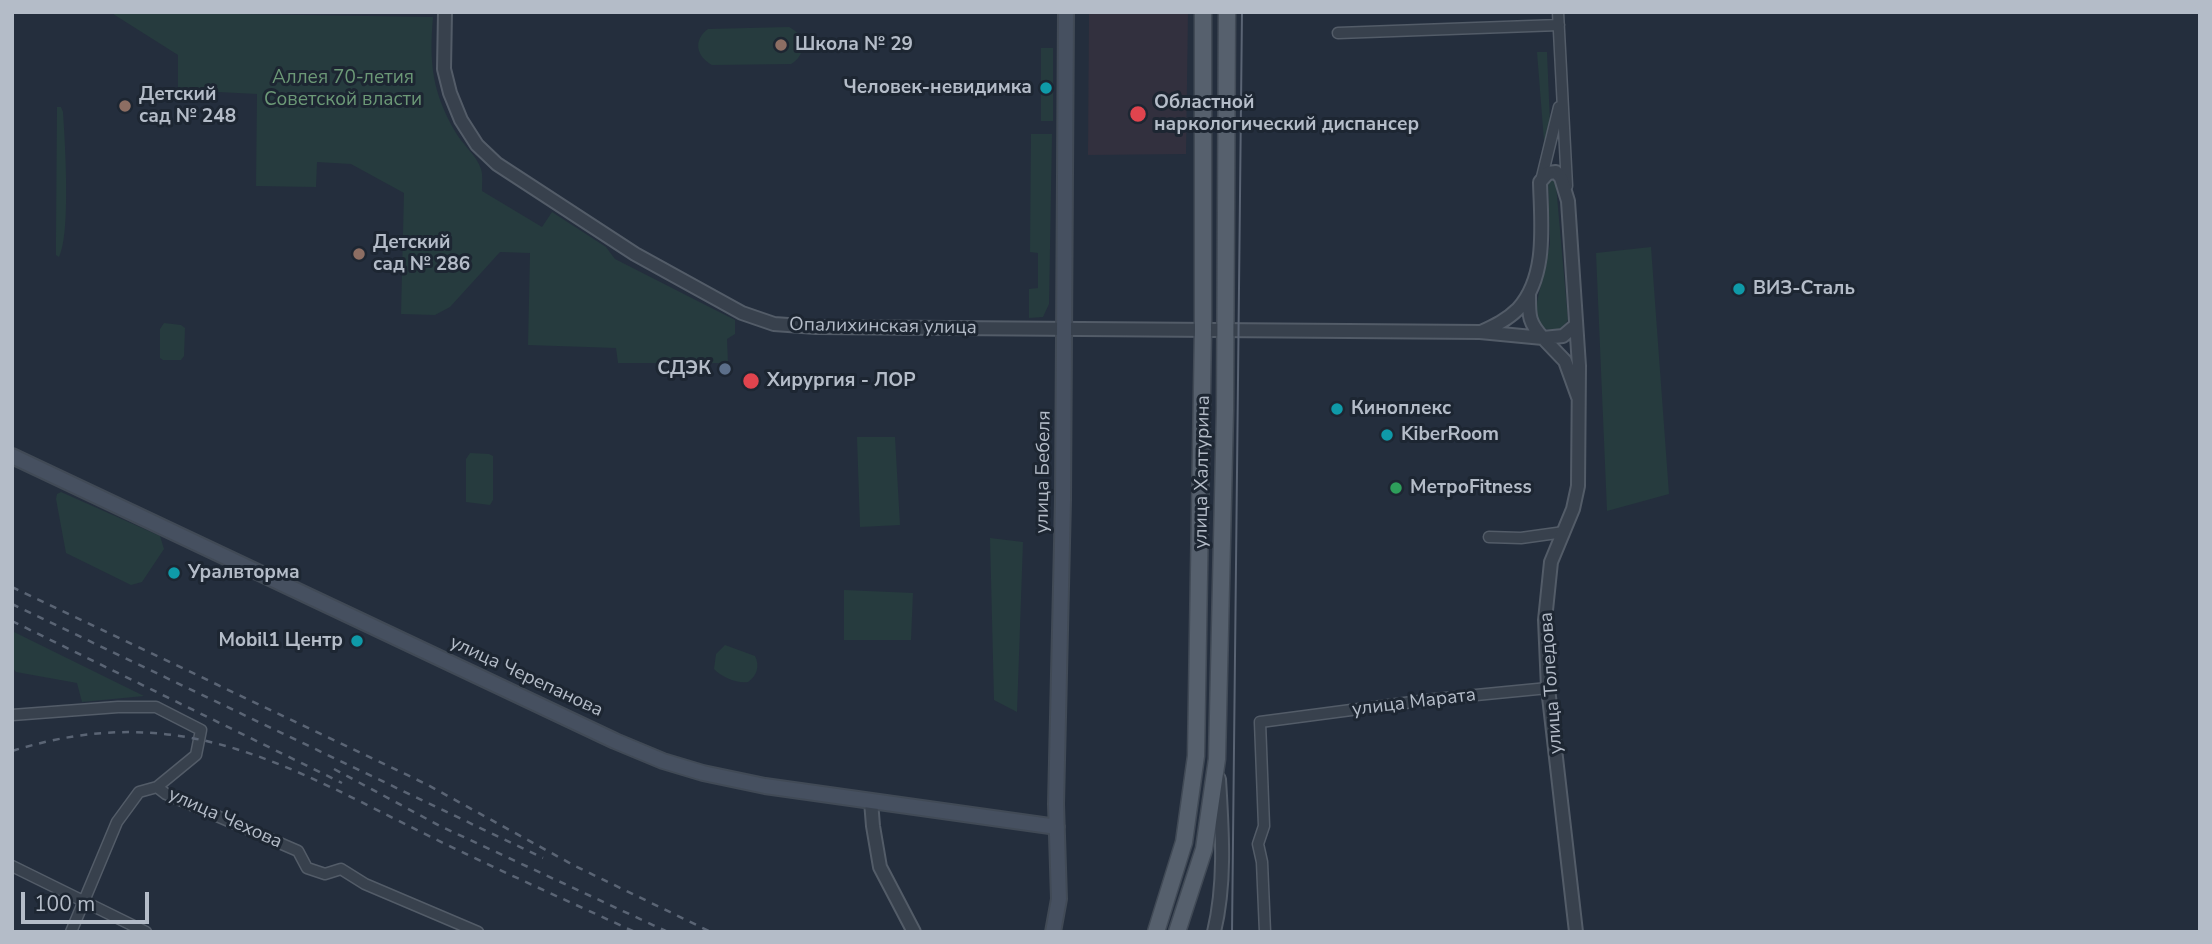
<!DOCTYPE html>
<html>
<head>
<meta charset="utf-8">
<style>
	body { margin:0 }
	#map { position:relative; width:2212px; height:944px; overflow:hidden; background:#242e3d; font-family:"Nunito Sans",sans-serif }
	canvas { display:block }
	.frame { position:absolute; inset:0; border:14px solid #b4bcc8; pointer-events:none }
	.scale { position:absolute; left:21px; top:892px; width:128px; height:32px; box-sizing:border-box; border:4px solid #b4bcc8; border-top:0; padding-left:9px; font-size:21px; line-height:24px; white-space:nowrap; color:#b4bcc8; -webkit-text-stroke:5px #1d2632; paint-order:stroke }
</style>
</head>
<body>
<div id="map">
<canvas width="2212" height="944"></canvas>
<div class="frame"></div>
<div class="scale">100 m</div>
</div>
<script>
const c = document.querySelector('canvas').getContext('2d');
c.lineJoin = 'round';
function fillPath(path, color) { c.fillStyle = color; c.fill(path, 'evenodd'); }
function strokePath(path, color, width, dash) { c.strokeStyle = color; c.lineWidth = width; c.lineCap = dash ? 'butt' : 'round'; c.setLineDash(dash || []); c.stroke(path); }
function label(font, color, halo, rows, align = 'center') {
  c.font = font + ' "Nunito Sans",sans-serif'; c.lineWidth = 6; c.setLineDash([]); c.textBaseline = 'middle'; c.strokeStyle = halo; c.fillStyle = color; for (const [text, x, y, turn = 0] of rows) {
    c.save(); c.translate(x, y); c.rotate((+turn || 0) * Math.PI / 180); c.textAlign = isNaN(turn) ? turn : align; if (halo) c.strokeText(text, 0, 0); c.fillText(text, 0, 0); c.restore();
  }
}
fillPath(new Path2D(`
	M 1089,12 L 1188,12 L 1186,154 L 1088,155 Z`), '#32303e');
fillPath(new Path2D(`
	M 110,12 L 433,17 C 429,63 432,92 456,133 C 463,145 477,156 481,169 C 483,175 482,185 482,191 L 542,227 L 552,212 L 606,247 L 615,259 L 735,320 L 735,334 L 727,339 L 728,363 L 618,363 L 616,348 L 528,345 L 530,253 L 500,252 L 450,307 L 435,315 L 401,314 L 404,193 L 351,164 L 317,162 L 316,187 L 256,186 L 257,94 L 178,90 L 178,55 Z
	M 789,27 C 806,35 807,55 791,64 L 712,65 C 696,56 693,40 708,29 Z
	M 1041,48 L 1053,48 L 1053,121 L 1041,121 Z
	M 1537,52 L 1547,52 L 1550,123 L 1544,141 Z
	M 57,107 L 61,107 L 63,112 C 65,141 71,234 59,257 L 56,255 L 56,237 Z
	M 1031,134 L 1052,134 L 1049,304 L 1043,317 L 1029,318 L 1029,289 L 1038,288 L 1038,253 L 1030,252 Z
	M 1548,180 L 1554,181 L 1556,185 L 1568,320 C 1560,334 1549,331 1537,325 L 1534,316 L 1550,244 Z
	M 1651,247 L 1669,494 L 1607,511 L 1596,253 Z
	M 164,323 L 181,325 L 185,328 L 184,356 L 181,360 L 163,360 L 160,358 L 160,329 Z
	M 857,437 L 895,437 L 900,525 L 860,527 Z
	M 470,453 L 489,454 L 493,456 L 493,500 L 490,505 L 466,502 L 466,459 Z
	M 61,492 L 160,536 L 164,549 L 142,582 L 131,585 L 66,553 L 56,499 L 57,494 Z
	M 990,538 L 1023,542 L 1017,712 L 994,700 Z
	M 844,590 L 913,593 L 911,640 L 844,640 Z
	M 12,631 L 144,696 L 82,702 L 77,683 L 16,672 L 12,667 Z
	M 725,645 L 755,656 C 760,666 757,676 748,682 C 738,684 721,677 714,669 L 716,654 Z`), '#263b3e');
const minor = new Path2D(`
	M 1558,12 L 1567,186
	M 1338,33 L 1559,25
	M 1541,181 L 1559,107
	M 1489,537 L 1521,538 L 1564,532
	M 12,715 L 118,707 L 156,707 L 201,730 L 196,755 L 157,787 L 139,792 L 117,822 L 71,932
	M 157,787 L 166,794 L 298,851 L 307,868 L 325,874 L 341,869 L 365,884 L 478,932
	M 12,866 L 146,932
	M 1265,932 L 1262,862 L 1258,844 L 1264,826 L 1260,722 L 1435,699 L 1548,688`);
const tertiary = new Path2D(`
	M 445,12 L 444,69 L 450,93 L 461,120 L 477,145 L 497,164 L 635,254 L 742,313 L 774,324 L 816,327 L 1480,332 L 1543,338 L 1565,361 L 1578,397
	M 1529,294 C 1529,315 1528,322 1543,338 L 1563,336 L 1576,325
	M 1481,332 C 1494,326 1507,320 1518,309 C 1548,276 1541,223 1540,182 L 1548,173 L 1556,172 L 1561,178 L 1568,201 L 1579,366 L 1578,486 L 1573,509 L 1551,562 L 1545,620 L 1548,688 L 1576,932
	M 871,801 L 873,826 L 880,867 L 914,932
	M 1214,932 C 1226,882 1222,829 1219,779`);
const secondary = new Path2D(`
	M 12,456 L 615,741 L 663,761 L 703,773 L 765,786 L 1057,827
	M 1053,932 L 1059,899 L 1056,804 L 1063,500 L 1066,12`);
const primary = new Path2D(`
	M 1156,932 L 1184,842 L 1196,756 L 1203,330 L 1203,12
	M 1177,932 L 1204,849 L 1217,759 L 1225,410 L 1227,12`);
strokePath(minor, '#535c68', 13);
strokePath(tertiary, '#535c68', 16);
strokePath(secondary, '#414a56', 18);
strokePath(primary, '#414a56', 19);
strokePath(minor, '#38414d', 10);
strokePath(tertiary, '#38414d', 12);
strokePath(secondary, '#465060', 14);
strokePath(primary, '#56606d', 16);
strokePath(new Path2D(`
	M 1232,932 L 1242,12`), '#5a6474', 2);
strokePath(new Path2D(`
	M 12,587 L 426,784 L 575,866 L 711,932
	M 12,604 L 543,858
	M 12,621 L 342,783
	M 12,751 C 182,698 287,766 433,838 C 500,871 568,901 635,932
	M 334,769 L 440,826 L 668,932`), '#5a6474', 2.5, [7, 7]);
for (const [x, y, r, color] of [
	[781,45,7,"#8d6e63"],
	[1046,88,7,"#0f9aa8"],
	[125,106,7,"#8d6e63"],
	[1138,114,9,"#e0444e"],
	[359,254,7,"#8d6e63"],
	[1739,289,7,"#0f9aa8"],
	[725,369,7,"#5c6f8a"],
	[751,381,9,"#e0444e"],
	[1337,409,7,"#0f9aa8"],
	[1387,435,7,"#0f9aa8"],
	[1396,488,7,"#2e9e5b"],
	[174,573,7,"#0f9aa8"],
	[357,641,7,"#0f9aa8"]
]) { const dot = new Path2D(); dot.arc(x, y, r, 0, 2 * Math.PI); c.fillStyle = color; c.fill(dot); strokePath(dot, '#1d2632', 2.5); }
label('bold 19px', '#b4bcc8', '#1d2632', [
	["Школа № 29",795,45],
	["Человек-невидимка",1032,88,"right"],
	["Детский",139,95],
	["сад № 248",139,117],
	["Областной",1154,103],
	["наркологический диспансер",1154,125],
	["Детский",373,243],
	["сад № 286",373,265],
	["ВИЗ-Сталь",1753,289],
	["СДЭК",711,369,"right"],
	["Хирургия - ЛОР",767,381],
	["Киноплекс",1351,409],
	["KiberRoom",1401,435],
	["МетроFitness",1410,488],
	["Уралвторма",188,573],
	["Mobil1 Центр",343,641,"right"]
], 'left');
label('19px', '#6c9977', '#1d2632', [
	["Аллея 70-летия",343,78],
	["Советской власти",343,100]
]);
label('19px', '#b4bcc8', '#1d2632', [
	["Опалихинская улица",883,327,1],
	["улица Бебеля",1044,472,-89],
	["улица Халтурина",1203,472,-89],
	["улица Черепанова",526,677,25],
	["улица Толедова",1552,683,-94],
	["улица Марата",1414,703,-7],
	["улица Чехова",225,819,24]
]);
</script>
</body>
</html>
